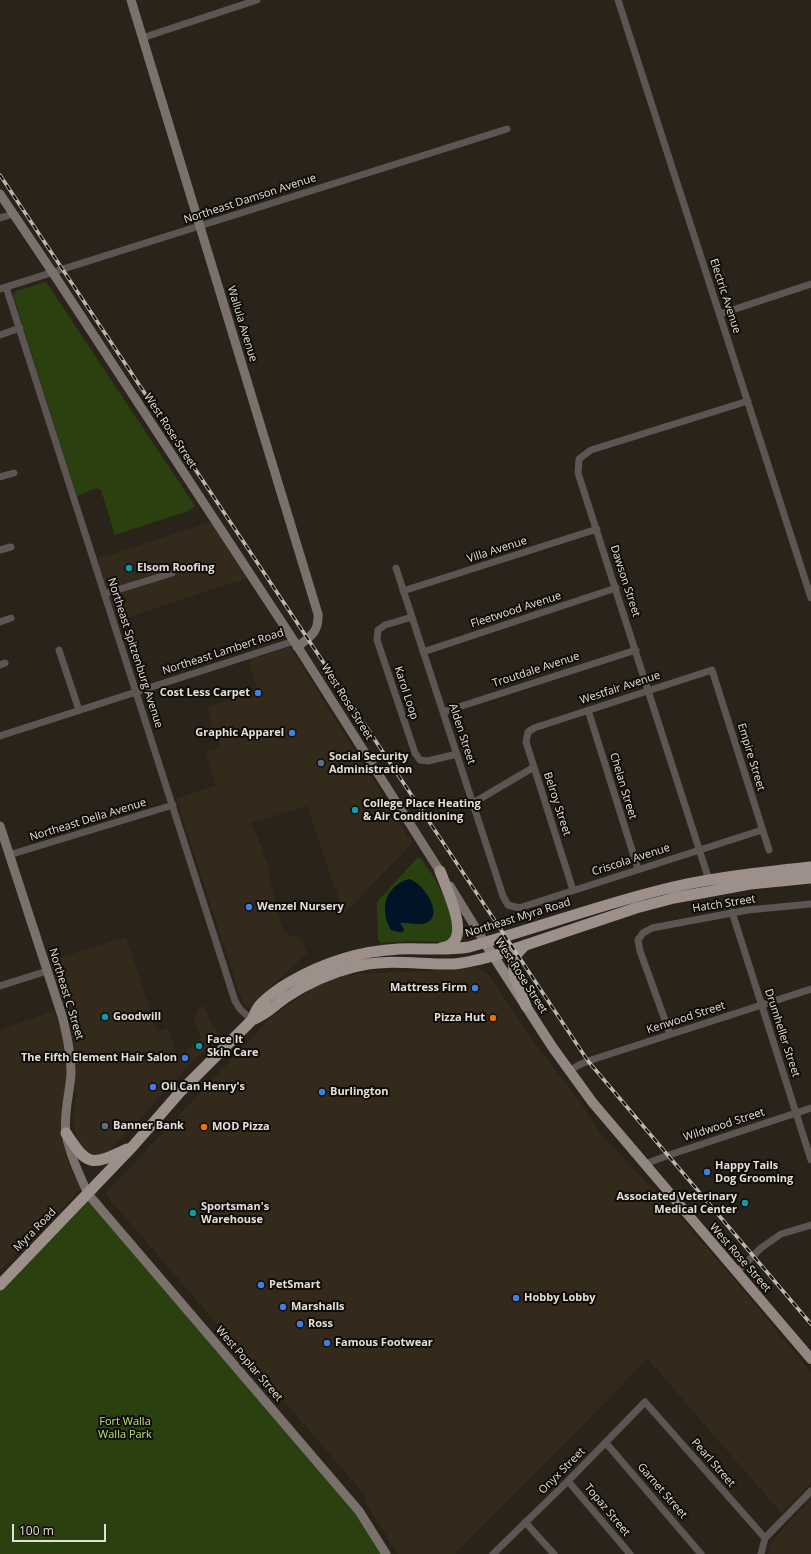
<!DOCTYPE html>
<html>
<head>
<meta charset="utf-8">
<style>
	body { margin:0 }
	#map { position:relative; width:811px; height:1554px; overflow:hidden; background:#2a2319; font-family:"Open Sans",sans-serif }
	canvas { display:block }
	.scale { position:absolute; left:12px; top:1524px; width:94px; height:18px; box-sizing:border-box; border:2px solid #e4dfd9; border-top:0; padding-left:5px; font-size:12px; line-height:14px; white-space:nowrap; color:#e4dfd9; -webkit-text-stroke:3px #100d09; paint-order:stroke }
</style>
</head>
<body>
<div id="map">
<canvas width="811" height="1554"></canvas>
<div class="scale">100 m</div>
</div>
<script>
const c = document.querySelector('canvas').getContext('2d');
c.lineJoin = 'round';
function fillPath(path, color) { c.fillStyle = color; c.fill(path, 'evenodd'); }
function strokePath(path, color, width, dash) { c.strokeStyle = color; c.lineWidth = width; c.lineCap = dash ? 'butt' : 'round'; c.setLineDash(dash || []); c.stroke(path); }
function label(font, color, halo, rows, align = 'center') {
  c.font = font + ' "Open Sans",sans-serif'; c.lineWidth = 4; c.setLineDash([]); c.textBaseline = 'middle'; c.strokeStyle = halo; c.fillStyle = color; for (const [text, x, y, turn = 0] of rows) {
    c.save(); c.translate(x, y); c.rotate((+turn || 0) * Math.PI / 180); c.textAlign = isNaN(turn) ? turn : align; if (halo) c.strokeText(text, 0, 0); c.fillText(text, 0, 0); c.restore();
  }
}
fillPath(new Path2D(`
	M 211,522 L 248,578 L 117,621 L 97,559 Z
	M 290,647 L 412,843 L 344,914 L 307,806 L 251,823 L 263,849 L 261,851 L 267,863 L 276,907 L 282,927 L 287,934 L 298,937 L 302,940 L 307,953 L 248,1008 L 243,1002 L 240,995 L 176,799 L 216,785 L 206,752 L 220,748 L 207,707 L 258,691 L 248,658 L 258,655 L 259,657 Z
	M 126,937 L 157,1032 L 168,1028 L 178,1058 L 201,1037 L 194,1020 L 199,1008 L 204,1006 L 213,1027 L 220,1034 L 165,1091 L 133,1127 L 109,1151 L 102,1155 L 93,1157 L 83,1151 L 77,1140 L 74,1125 L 73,1114 L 77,1094 L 75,1095 L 76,1057 L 68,1019 L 49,961 Z
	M 478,968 L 488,974 L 531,1038 L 585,1109 L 603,1137 L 679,1216 L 732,1277 L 811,1372 L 811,1483 L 781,1513 L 648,1359 L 455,1554 L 398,1554 L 367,1506 L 365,1495 L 105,1194 L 271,1017 L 316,986 L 346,975 Z
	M 54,1011 L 61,1031 L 65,1050 L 66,1078 L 62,1113 L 62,1133 L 66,1156 L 71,1170 L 81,1189 L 0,1270 L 0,1030 Z
	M 811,1499 L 811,1554 L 768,1554 L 771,1543 L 789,1522 Z`), '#342a1b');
fillPath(new Path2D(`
	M 46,282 L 195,506 L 188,511 L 115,535 L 101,490 L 96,488 L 77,496 L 13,295 L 16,291 Z
	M 418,857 C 429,865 448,901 451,914 C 452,920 452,927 453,933 L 449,939 L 445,942 L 412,941 L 381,943 L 378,939 L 377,902 Z
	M 88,1194 L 359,1511 L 386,1554 L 0,1554 L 0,1284 Z`), '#2a400e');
fillPath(new Path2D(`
	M 409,879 C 422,882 446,915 426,923 C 418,926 408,922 400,923 L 404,929 L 403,932 L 399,932 L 391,930 C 379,909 385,886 409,879 Z`), '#011326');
strokePath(new Path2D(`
	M 618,0 L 811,598
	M 142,38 L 257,0
	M 0,218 L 13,214
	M 6,287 L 235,1001 L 240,1009 L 252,1020
	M 0,289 L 507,129
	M 720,314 L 811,284
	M 0,335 L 20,328
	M 0,477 L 14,473
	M 0,550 L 11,547
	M 396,568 L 503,896 L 508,905 L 519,908 L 762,830
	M 403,591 L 597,529
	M 104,594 L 172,573
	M 412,617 L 385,625 L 378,630 L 377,640 L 415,753 L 420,760 L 428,761 L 457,754
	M 0,622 L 11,618
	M 59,650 L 79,710
	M 423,652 L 616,588
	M 0,665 L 5,663
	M 588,710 L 638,869
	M 443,712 L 636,650
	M 0,736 L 294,641
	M 473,803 L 534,767
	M 9,855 L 173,805
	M 709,880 L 578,473 L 579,459 L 591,450 L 748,401
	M 573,890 L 526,742 L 528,732 L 534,728 L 712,670 L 769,850
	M 732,912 L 811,1160
	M 0,986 L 47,971
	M 670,1034 L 640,951 L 638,940 L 643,933 L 652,928 L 748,910 L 811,904
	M 569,1071 L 579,1065 L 588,1061 L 811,989
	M 645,1164 L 669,1155 L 811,1108
	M 737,1272 L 761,1248 L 781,1234 L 811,1225
	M 606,1443 L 701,1554
	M 568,1481 L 630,1554
	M 525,1522 L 554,1554
	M 493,1554 L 568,1481 L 645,1402 L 765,1538
	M 761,1554 L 765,1538 L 811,1491`), '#5c5553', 7);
strokePath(new Path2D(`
	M 131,0 L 318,614 C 319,632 311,636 297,647
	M 0,194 L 53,273 L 294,641 L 443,876
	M 0,826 L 62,1016 C 67,1035 71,1053 71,1073 C 70,1093 63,1114 66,1134 C 70,1155 79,1174 88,1194 L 359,1511 L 386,1554
	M 450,886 L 485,943`), '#7a716d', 9);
strokePath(new Path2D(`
	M 485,943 L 553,1048 L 593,1103 L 811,1359`), '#928681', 10);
strokePath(new Path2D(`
	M 440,871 C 446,887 461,919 457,935 C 455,944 448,947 441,948
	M 525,945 C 521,950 515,954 514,960 C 511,972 522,995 526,1006
	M 252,1020 C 254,1016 255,1012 257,1009 C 262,1000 281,987 290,982 C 323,963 360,951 399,949 C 423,948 446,951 469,947 C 538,928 604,903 673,887 C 718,877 765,872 811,867
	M 66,1133 C 88,1167 91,1166 127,1149
	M 0,1285 L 133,1146 L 181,1091 L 252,1020 C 268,1014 272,1007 285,998 C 306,984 330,973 354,967 C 386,958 421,965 454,964 C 467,963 481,959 493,956 L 636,908 L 674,898 L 750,884 L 811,878`), '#9d908a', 11);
const rail = new Path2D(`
	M 0,175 L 588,1061 L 811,1324`);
strokePath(rail, '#bcb7b0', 3.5);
strokePath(rail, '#100d09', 2, [6]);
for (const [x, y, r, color] of [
	[129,568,4,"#0f9aa8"],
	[258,693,4,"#3f7fe0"],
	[292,733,4,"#3f7fe0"],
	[321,763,4,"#5c6f8a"],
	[355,810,4,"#0f9aa8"],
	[249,907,4,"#3f7fe0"],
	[475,988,4,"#3f7fe0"],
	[105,1017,4,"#0f9aa8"],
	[493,1018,4,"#e8710a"],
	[199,1046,4,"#0f9aa8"],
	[185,1058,4,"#3f7fe0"],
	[153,1087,4,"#3f7fe0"],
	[322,1092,4,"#3f7fe0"],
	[105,1126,4,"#5c6f8a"],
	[204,1127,4,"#e8710a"],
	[707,1172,4,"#3f7fe0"],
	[745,1203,4,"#0f9aa8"],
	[193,1213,4,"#0f9aa8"],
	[261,1285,4,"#3f7fe0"],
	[516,1298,4,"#3f7fe0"],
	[283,1307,4,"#3f7fe0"],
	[300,1324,4,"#3f7fe0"],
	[327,1343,4,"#3f7fe0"]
]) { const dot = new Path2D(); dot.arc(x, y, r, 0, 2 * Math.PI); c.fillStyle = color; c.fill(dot); strokePath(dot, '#100d09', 1.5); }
label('11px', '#e4dfd9', '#100d09', [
	["Northeast Damson Avenue",250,199,-18],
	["Electric Avenue",725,296,72],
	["Wallula Avenue",242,324,73],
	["West Rose Street",170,431,57],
	["Villa Avenue",497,550,-18],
	["Dawson Street",625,581,72],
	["Fleetwood Avenue",516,610,-18],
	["Northeast Lambert Road",223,652,-18],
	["Northeast Spitzenburg Avenue",135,653,72],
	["Troutdale Avenue",536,670,-18],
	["Westfair Avenue",620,688,-18],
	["Karol Loop",406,693,72],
	["West Rose Street",347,702,58],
	["Alden Street",462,734,72],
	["Empire Street",751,757,73],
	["Chelan Street",623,786,73],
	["Belroy Street",557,804,72],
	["Northeast Della Avenue",88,820,-17],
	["Criscola Avenue",631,860,-18],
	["Hatch Street",724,904,-9],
	["Northeast Myra Road",518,918,-17],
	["West Rose Street",521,976,57],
	["Northeast C Street",66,994,73],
	["Kenwood Street",686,1018,-18],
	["Drumheller Street",782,1033,72],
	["Wildwood Street",724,1125,-18],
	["Myra Road",35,1230,-46],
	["West Rose Street",740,1258,49],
	["West Poplar Street",249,1364,49],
	["Pearl Street",713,1463,49],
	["Onyx Street",562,1471,-45],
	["Garnet Street",662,1491,49],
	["Topaz Street",607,1510,50]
]);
label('bold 11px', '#e4dfd9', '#100d09', [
	["Elsom Roofing",137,568],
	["Cost Less Carpet",250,693,"right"],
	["Graphic Apparel",284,733,"right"],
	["Social Security",329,757],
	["Administration",329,770],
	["College Place Heating",363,804],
	["& Air Conditioning",363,817],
	["Wenzel Nursery",257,907],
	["Mattress Firm",467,988,"right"],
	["Goodwill",113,1017],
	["Pizza Hut",485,1018,"right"],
	["Face It",207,1040],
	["Skin Care",207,1053],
	["The Fifth Element Hair Salon",177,1058,"right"],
	["Oil Can Henry's",161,1087],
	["Burlington",330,1092],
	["Banner Bank",113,1126],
	["MOD Pizza",212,1127],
	["Happy Tails",715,1166],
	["Dog Grooming",715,1179],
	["Associated Veterinary",737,1197,"right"],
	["Medical Center",737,1210,"right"],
	["Sportsman's",201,1207],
	["Warehouse",201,1220],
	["PetSmart",269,1285],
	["Hobby Lobby",524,1298],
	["Marshalls",291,1307],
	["Ross",308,1324],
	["Famous Footwear",335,1343]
], 'left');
label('11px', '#b1e678', '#100d09', [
	["Fort Walla",125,1422],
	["Walla Park",125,1435]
]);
</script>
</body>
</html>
